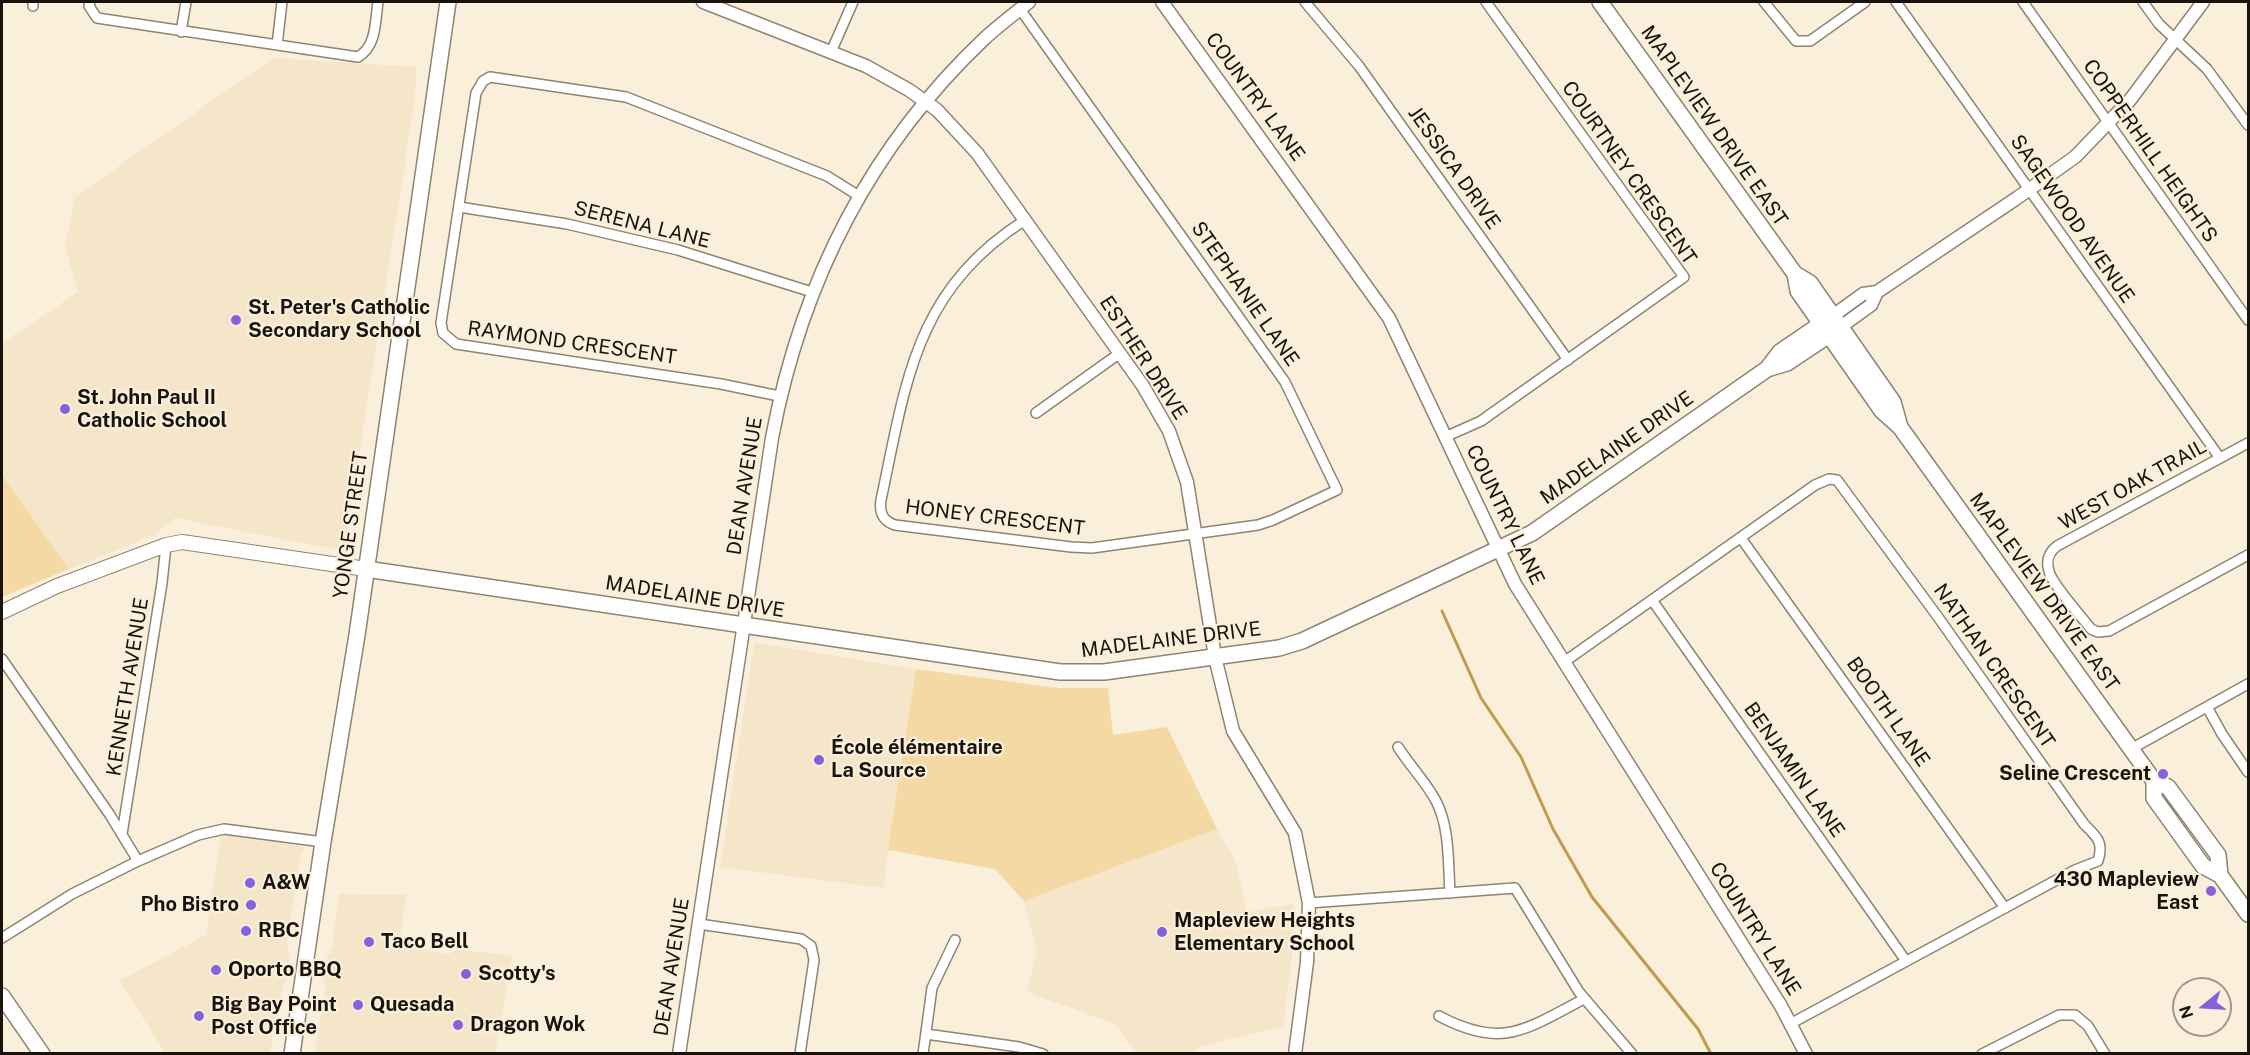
<!DOCTYPE html>
<html>
<head>
<meta charset="utf-8">
<style>
	body { margin:0 }
	#map { position:relative; width:2250px; height:1055px; overflow:hidden; background:#faefda; font-family:"Public Sans",sans-serif }
	canvas { display:block }
	.frame { position:absolute; inset:0; border:3px solid #18140d; pointer-events:none }
	.north { position:absolute; left:2172px; top:977px; width:60px; height:60px; box-sizing:border-box; background:#faefda; border:2px solid #a09788; border-radius:50%; rotate:252deg; font-size:16px; font-weight:700; line-height:24px; text-align:center; color:#18140d }
	.north::after { content:''; display:block; margin:auto; width:21px; height:27px; background:#8561dc; clip-path:polygon(50% 0,100% 100%,50% 72%,0 100%) }
</style>
</head>
<body>
<div id="map">
<canvas width="2250" height="1055"></canvas>
<div class="frame"></div>
<div class="north">N</div>
</div>
<script>
const c = document.querySelector('canvas').getContext('2d');
c.lineJoin = 'round';
function fillPath(path, color) { c.fillStyle = color; c.fill(path, 'evenodd'); }
function strokePath(path, color, width, dash) { c.strokeStyle = color; c.lineWidth = width; c.lineCap = dash ? 'butt' : 'round'; c.setLineDash(dash || []); c.stroke(path); }
function label(font, color, halo, rows, align = 'center') {
  c.font = font + ' "Public Sans",sans-serif'; c.lineWidth = 4.5; c.setLineDash([]); c.textBaseline = 'middle'; c.strokeStyle = halo; c.fillStyle = color; for (const [text, x, y, turn = 0] of rows) {
    c.save(); c.translate(x, y); c.rotate((+turn || 0) * Math.PI / 180); c.textAlign = isNaN(turn) ? turn : align; if (halo) c.strokeText(text, 0, 0); c.fillText(text, 0, 0); c.restore();
  }
}
fillPath(new Path2D(`
	M 273,58 L 417,67 L 414,105 L 344,551 L 175,518 L 154,535 L 69,569 L 2,475 L 2,343 L 78,292 L 65,247 L 75,197 Z
	M 757,643 L 916,669 L 883,888 L 720,867 L 754,644 Z
	M 1217,829 L 1235,860 L 1247,912 L 1293,904 L 1292,958 L 1283,1026 L 1201,1046 L 1188,1053 L 1137,1053 L 1115,1024 L 1027,992 L 1037,951 L 1024,901 Z
	M 221,835 L 245,837 L 304,847 L 299,861 L 287,944 L 290,956 L 287,976 L 278,1004 L 270,1053 L 162,1053 L 163,1049 L 119,981 L 206,935 Z
	M 339,894 L 406,895 L 399,944 L 449,954 L 457,949 L 512,956 L 495,1053 L 315,1053 L 326,984 L 322,978 L 324,964 L 332,947 Z`), '#f5e6ca');
fillPath(new Path2D(`
	M 2,475 L 69,569 L 2,597 Z
	M 916,669 L 1058,688 L 1108,688 L 1113,735 L 1167,727 L 1217,829 L 1024,901 L 995,869 L 888,850 Z`), '#f4d9a5');
strokePath(new Path2D(`
	M 1442,611 L 1481,698 L 1521,757 L 1553,829 L 1592,897 L 1698,1029 L 1711,1054`), '#c09a4d', 3);
const minor = new Path2D(`
	M 90,2 L 89,6 L 97,18 L 358,57 C 377,46 375,21 378,2
	M 1305,2 L 1359,66 L 1568,360
	M 1764,2 L 1796,41 L 1810,41 L 1865,2
	M 1896,2 L 2220,458
	M 2023,2 L 2248,320
	M 2143,2 L 2159,24 L 2207,69 L 2248,125
	M 33,6 L 33,2
	M 1020,9 L 1285,382 L 1337,490 L 1273,520 L 1258,525 L 1092,548 L 1071,547 L 895,525 C 883,521 879,513 881,500 C 906,383 914,291 1025,220
	M 181,32 L 186,2
	M 277,45 L 282,2
	M 831,52 L 853,2
	M 459,207 L 567,224 L 678,250 L 812,292
	M 779,396 L 721,384 L 456,344 L 443,333 L 441,323 L 476,93 L 483,81 L 490,77 L 626,97 L 827,176 L 859,196
	M 1036,413 L 1120,353
	M 1445,437 L 1481,421 L 1684,277 L 1486,2
	M 2248,443 L 2057,546 C 2048,553 2046,561 2049,571 C 2051,583 2082,617 2091,629 L 2098,632 L 2109,631 L 2248,555
	M 1741,538 L 2005,908
	M 1652,600 L 1906,961
	M 2,659 L 110,815 L 138,861
	M 1564,662 L 1815,485 L 1829,479 L 1837,480 L 1938,617 L 2084,824 C 2097,837 2104,842 2098,861 L 2075,870 L 1790,1024
	M 2207,707 L 2222,734 L 2248,772
	M 1398,747 C 1410,766 1426,782 1436,801 C 1450,828 1448,863 1450,893
	M 2131,749 L 2248,684
	M 122,834 L 162,583 L 166,545
	M 1309,903 L 1515,888 L 1579,992 L 1632,1054
	M 699,924 L 801,939 L 811,946 L 814,960 L 800,1054
	M 2,938 L 72,894 L 138,861 L 198,835 L 224,829 L 323,842
	M 1439,1016 C 1503,1050 1526,1029 1584,999
	M 926,1034 L 1019,1047 L 1043,1054
	M 923,1054 L 932,988 L 955,940
	M 1982,1054 L 2059,1015 L 2075,1015 L 2088,1026 L 2105,1054`);
const tertiary = new Path2D(`
	M 703,2 L 866,66 L 909,90 L 937,110 L 977,153 L 1143,386 L 1169,431 L 1187,482 L 1215,657 L 1233,731 L 1295,833 L 1309,903 L 1307,962 L 1295,1054
	M 1162,2 L 1389,318 L 1515,584 L 1781,1006 L 1806,1054
	M 1827,320 L 1863,294 L 1877,292 L 2017,198 L 2075,157 L 2130,100 L 2203,2
	M 1835,331 L 1871,305 L 1877,292
	M 679,1054 L 772,438 C 801,284 869,148 984,39 C 998,26 1014,14 1029,2`);
const secondary = new Path2D(`
	M 2,612 L 57,586 L 166,545 L 182,542 L 366,569`);
const primary = new Path2D(`
	M 1600,2 L 1795,274 L 1798,291 L 1882,411 L 1900,427 L 2154,781 L 2168,787 L 2218,855 L 2220,875 L 2248,914
	M 1795,274 L 1810,283 L 1893,402 L 1900,427
	M 1767,369 L 1787,363 L 1829,335
	M 366,569 L 1060,672 L 1104,672 L 1279,648 L 1302,641 L 1532,533 L 1767,369 L 1780,352 L 1821,324
	M 2154,781 L 2154,798 L 2203,866 L 2220,875
	M 2,996 L 42,1054
	M 292,1054 L 323,842 L 357,635 L 448,2`);
strokePath(minor, '#8e8472', 12);
strokePath(tertiary, '#8e8472', 15);
strokePath(secondary, '#8e8472', 16);
strokePath(primary, '#8e8472', 18);
strokePath(minor, '#fff', 9);
strokePath(tertiary, '#fff', 12);
strokePath(secondary, '#fff', 14);
strokePath(primary, '#fff', 15);
for (const [x, y, r, color] of [
	[236,320,6,"#8561dc"],
	[65,409,6,"#8561dc"],
	[819,760,6,"#8561dc"],
	[2163,774,6,"#8561dc"],
	[250,883,6,"#8561dc"],
	[2211,891,6,"#8561dc"],
	[251,905,6,"#8561dc"],
	[246,931,6,"#8561dc"],
	[1162,932,6,"#8561dc"],
	[369,942,6,"#8561dc"],
	[216,970,6,"#8561dc"],
	[466,974,6,"#8561dc"],
	[358,1005,6,"#8561dc"],
	[199,1016,6,"#8561dc"],
	[458,1025,6,"#8561dc"]
]) { const dot = new Path2D(); dot.arc(x, y, r, 0, 2 * Math.PI); c.fillStyle = color; c.fill(dot); strokePath(dot, '#faefda', 2); }
label('20px', '#18140d', '#faefda', [
	["COUNTRY LANE",1255,97,54],
	["MAPLEVIEW DRIVE EAST",1714,126,55],
	["COPPERHILL HEIGHTS",2150,151,55],
	["JESSICA DRIVE",1454,168,55],
	["COURTNEY CRESCENT",1629,173,55],
	["SAGEWOOD AVENUE",2072,219,55],
	["SERENA LANE",642,225,14],
	["STEPHANIE LANE",1245,294,55],
	["RAYMOND CRESCENT",572,343,8],
	["ESTHER DRIVE",1143,358,57],
	["MADELAINE DRIVE",1617,448,-35],
	["WEST OAK TRAIL",2133,485,-29],
	["DEAN AVENUE",745,486,-81],
	["COUNTRY LANE",1505,515,64],
	["HONEY CRESCENT",995,518,7],
	["YONGE STREET",351,525,-82],
	["MAPLEVIEW DRIVE EAST",2044,592,54],
	["MADELAINE DRIVE",695,597,9],
	["MADELAINE DRIVE",1171,640,-7],
	["NATHAN CRESCENT",1994,666,55],
	["KENNETH AVENUE",128,687,-81],
	["BOOTH LANE",1888,712,55],
	["BENJAMIN LANE",1794,770,55],
	["COUNTRY LANE",1755,929,58],
	["DEAN AVENUE",672,967,-81]
]);
label('bold 20px', '#18140d', '#faefda', [
	["St. Peter's Catholic",248,308],
	["Secondary School",248,331],
	["St. John Paul II",77,398],
	["Catholic School",77,421],
	["École élémentaire",831,748],
	["La Source",831,771],
	["Seline Crescent",2151,774,"right"],
	["430 Mapleview",2199,880,"right"],
	["East",2199,903,"right"],
	["A&W",262,883],
	["Pho Bistro",239,905,"right"],
	["Mapleview Heights",1174,921],
	["Elementary School",1174,944],
	["RBC",258,931],
	["Taco Bell",381,942],
	["Oporto BBQ",228,970],
	["Scotty's",478,974],
	["Big Bay Point",211,1005],
	["Post Office",211,1028],
	["Quesada",370,1005],
	["Dragon Wok",470,1025]
], 'left');
</script>
</body>
</html>
